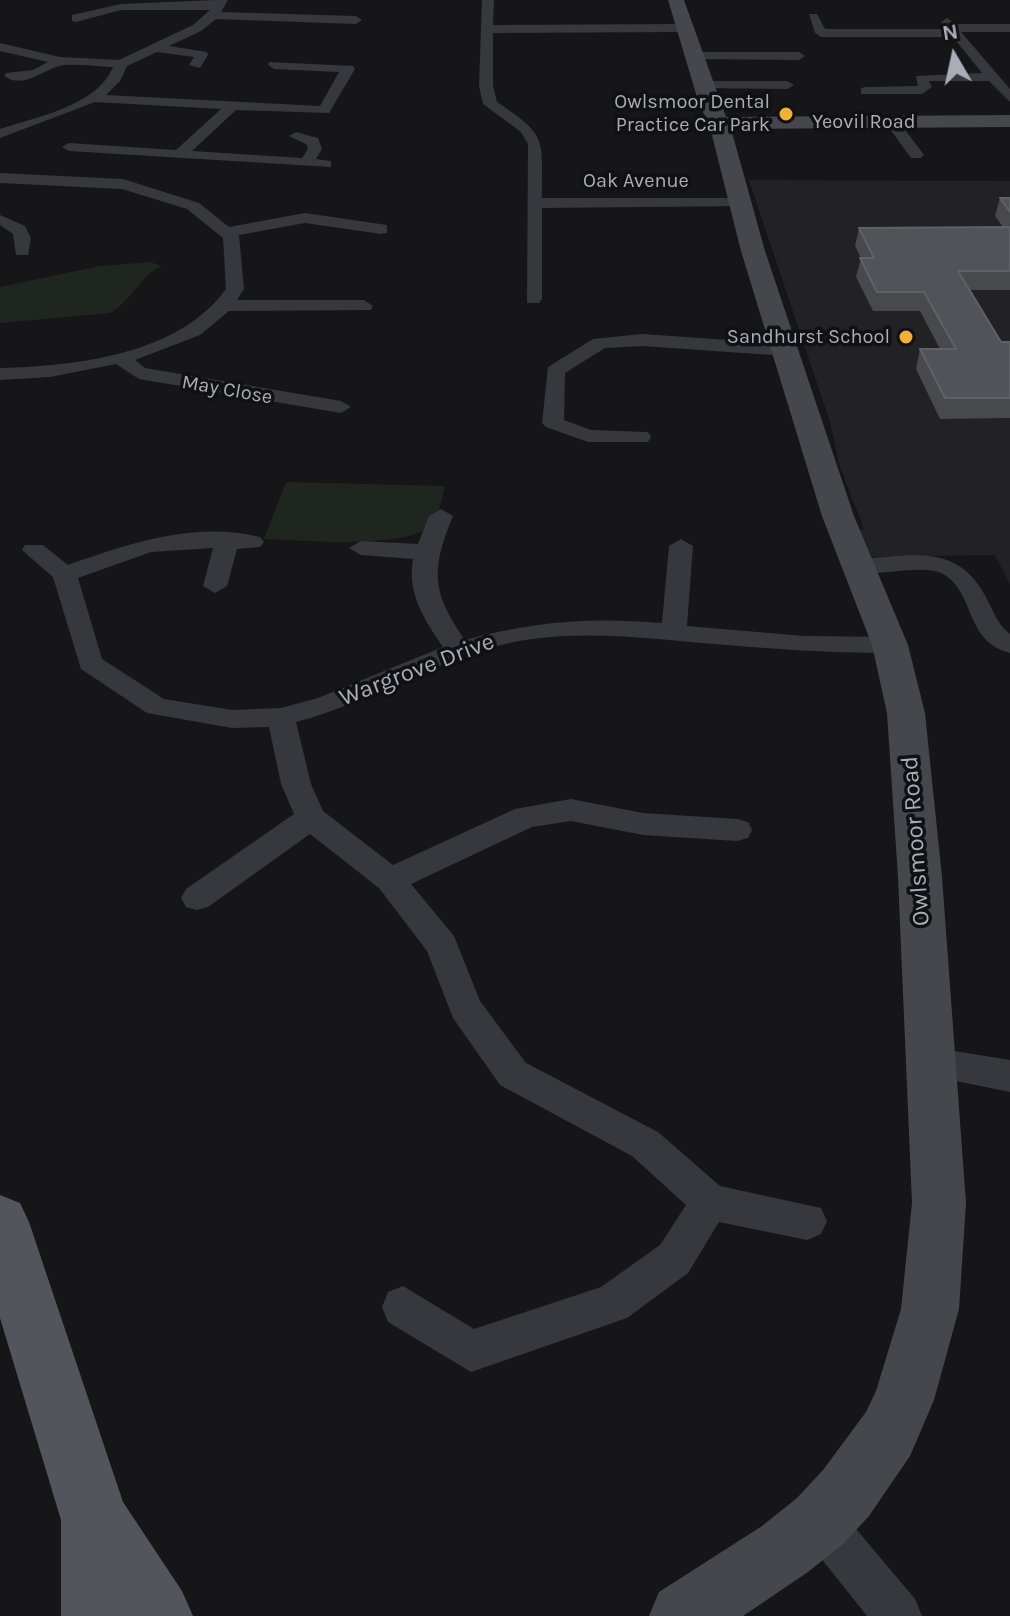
<!DOCTYPE html>
<html>
<head>
<meta charset="utf-8">
<style>
	body { margin:0 }
	#map { position:relative; width:1010px; height:1616px; overflow:hidden; background:#161618; font-family:Karla,sans-serif }
	canvas { display:block }
	.north { position:absolute; left:914px; top:16px; width:80px; height:80px; -webkit-text-stroke:6px #111113; paint-order:stroke; rotate:351deg; font-size:22px; font-weight:700; line-height:32px; text-align:center; color:#a8adb8 }
	.north::after { content:''; display:block; margin:auto; width:28px; height:36px; background:#a8adb8; clip-path:polygon(50% 0,100% 100%,50% 72%,0 100%) }
</style>
</head>
<body>
<div id="map">
<canvas width="1010" height="1616"></canvas>
<div class="north">N</div>
</div>
<script>
const c = document.querySelector('canvas').getContext('2d');
c.lineJoin = 'round';
function fillPath(path, color) { c.fillStyle = color; c.fill(path, 'evenodd'); }
function strokePath(path, color, width, dash) { c.strokeStyle = color; c.lineWidth = width; c.lineCap = dash ? 'butt' : 'round'; c.setLineDash(dash || []); c.stroke(path); }
function label(font, color, halo, rows, align = 'center') {
  c.font = font + ' Karla,sans-serif'; c.lineWidth = 7; c.setLineDash([]); c.textBaseline = 'middle'; c.strokeStyle = halo; c.fillStyle = color; for (const [text, x, y, turn = 0] of rows) {
    c.save(); c.translate(x, y); c.rotate((+turn || 0) * Math.PI / 180); c.textAlign = isNaN(turn) ? turn : align; if (halo) c.strokeText(text, 0, 0); c.fillText(text, 0, 0); c.restore();
  }
}
fillPath(new Path2D(`
	M 749,180 L 1010,181 L 1010,585 L 995,555 L 867,557 L 855,530 L 864,529 L 840,467 L 830,422 Z`), '#222225');
fillPath(new Path2D(`
	M 150,262 L 162,266 C 140,275 132,301 110,313 L 0,323 L 0,287 L 100,266 Z
	M 286,482 L 445,486 C 442,497 440,512 434,522 C 417,551 296,540 264,539 Z`), '#1e261f');
fillPath(new Path2D(`
	M 216,0 L 228,0 L 221,12 L 356,16 L 362,20 L 356,24 L 216,19 L 201,31 L 169,46 L 207,52 L 208,55 L 200,68 L 189,65 L 194,57 L 157,52 L 127,66 L 120,81 L 106,95 L 320,106 L 339,72 L 274,69 L 268,65 L 269,62 L 353,66 L 355,69 L 329,113 L 236,110 L 192,151 L 302,158 L 308,149 L 306,144 L 289,136 L 296,132 L 318,138 L 322,149 L 316,159 L 331,161 L 331,167 L 69,151 L 62,147 L 69,143 L 176,150 L 221,109 L 95,102 L 0,138 L 0,129 C 36,117 97,106 113,67 C 98,67 82,64 66,65 C 46,66 25,91 4,76 L 6,73 L 33,70 L 48,62 L 0,51 L 0,43 L 60,57 L 119,60 L 193,25 L 210,10 L 121,10 L 76,22 L 72,21 L 72,15 L 121,4 Z
	M 482,0 L 494,0 L 493,25 L 685,24 L 691,28 L 685,32 L 493,33 L 493,86 L 497,102 C 548,136 542,138 542,198 L 739,198 L 747,203 L 745,206 L 542,208 L 542,299 L 539,303 L 527,303 L 528,144 L 521,132 L 483,104 L 479,86 Z
	M 809,14 L 817,14 L 825,29 L 947,29 L 941,22 L 947,18 L 955,24 L 1010,24 L 1010,32 L 961,32 L 1010,89 L 1010,102 L 989,81 L 929,81 L 932,87 L 922,94 L 861,94 L 861,88 L 866,87 L 918,86 L 916,76 L 982,73 L 953,37 L 821,37 L 815,33 Z
	M 694,52 L 799,52 L 805,56 L 799,60 L 689,59 L 689,53 Z
	M 703,81 L 787,81 L 794,85 L 787,89 L 698,88 L 698,82 Z
	M 887,119 L 897,119 L 924,155 L 921,158 L 911,158 L 885,122 Z
	M 0,173 L 123,179 L 199,203 L 229,227 L 305,213 L 387,225 L 387,233 L 381,234 L 305,223 L 239,235 L 244,289 L 237,300 L 364,300 L 373,306 L 371,310 L 229,311 L 200,335 L 135,360 L 145,368 L 341,401 L 351,407 L 341,413 L 139,379 L 116,364 L 50,377 L 0,380 L 0,368 C 76,366 178,355 226,289 L 223,238 L 187,209 L 122,189 L 0,183 Z
	M 0,215 L 25,226 L 31,238 L 28,255 L 16,255 L 13,234 L 0,225 Z
	M 642,334 L 786,344 L 796,350 L 786,356 L 642,346 L 605,348 L 565,373 L 564,420 L 591,430 L 648,432 L 651,437 L 648,442 L 588,442 L 546,427 L 542,423 L 548,367 L 593,339 Z
	M 441,509 L 453,516 C 431,569 431,592 465,640 C 535,621 590,617 662,623 L 669,546 L 681,539 L 693,546 L 687,626 L 804,636 L 890,637 L 899,639 L 903,645 L 899,651 L 890,653 C 831,653 773,649 714,644 C 651,639 588,630 525,640 C 445,653 374,702 296,722 L 311,784 L 323,811 L 393,865 L 515,809 L 571,799 L 643,813 L 737,819 L 748,822 L 752,830 L 748,838 L 737,841 L 643,835 L 571,821 L 532,827 L 411,884 L 454,936 L 480,1001 L 526,1063 L 658,1132 L 720,1186 L 821,1208 L 827,1221 L 821,1234 L 807,1240 L 719,1222 L 688,1273 L 627,1318 L 471,1372 L 388,1322 L 382,1307 L 388,1292 L 403,1286 L 474,1329 L 601,1287 L 660,1245 L 686,1205 L 632,1156 L 500,1085 L 453,1018 L 427,951 L 379,888 L 310,834 L 208,907 L 197,910 L 186,907 L 181,898 L 186,889 L 294,814 L 281,784 L 269,727 L 232,728 L 147,713 L 81,669 L 53,577 L 22,550 L 25,545 L 43,545 L 68,565 C 130,543 195,521 260,537 L 264,542 L 260,547 L 237,549 L 227,586 L 215,593 L 203,586 L 213,548 L 151,552 L 78,578 L 102,659 L 164,699 L 232,710 L 281,708 L 318,698 L 443,647 C 424,619 407,594 413,559 L 361,555 L 349,548 L 361,541 L 418,544 L 429,516 Z
	M 910,555 C 949,554 972,567 989,603 C 995,615 999,626 1010,634 L 1010,653 C 964,641 976,593 943,574 C 919,561 858,584 846,566 L 858,559 Z
	M 930,1047 L 1010,1060 L 1010,1092 L 917,1073 L 912,1062 L 917,1051 Z
	M 820,1498 L 836,1505 L 915,1599 L 922,1616 L 867,1616 L 804,1537 L 797,1521 L 804,1505 Z`), '#37383d');
fillPath(new Path2D(`
	M 668,0 L 684,0 L 726,117 L 1010,115 L 1010,127 L 731,129 L 765,251 L 854,516 L 908,645 L 925,713 L 942,877 L 966,1203 L 959,1309 L 934,1400 L 910,1456 L 869,1516 L 843,1544 L 808,1572 L 743,1616 L 649,1616 L 659,1592 L 762,1526 L 797,1498 L 823,1470 L 866,1412 L 876,1391 L 901,1309 L 912,1203 L 898,877 L 887,713 L 872,645 L 822,516 L 741,251 L 709,123 L 700,107 Z`), '#45474d');
fillPath(new Path2D(`
	M 0,1195 L 20,1203 L 29,1222 L 123,1502 L 182,1591 L 193,1616 L 61,1616 L 61,1520 L 0,1318 Z`), '#53555c');
fillPath(new Path2D(`
	M 1000,198 L 1010,198 L 1010,290 L 970,290 L 1001,342 L 1010,342 L 1010,418 L 940,419 L 916,369 L 920,349 L 940,349 L 920,311 L 873,311 L 856,277 L 861,258 L 855,246 L 859,228 L 1003,227 L 995,216 Z`), '#47494d');
const building = new Path2D(`
	M 1000,198 L 1010,198 L 1010,212 Z
	M 1010,227 L 1010,271 L 958,271 L 1001,342 L 1010,342 L 1010,398 L 945,398 L 920,349 L 956,349 L 924,292 L 877,292 L 860,258 L 874,258 L 859,228 Z`);
fillPath(building, '#525359');
strokePath(building, '#5f6168', 2);
for (const [x, y, r, color] of [
	[786,114,8,"#f2b134"],
	[906,337,8,"#f2b134"]
]) { const dot = new Path2D(); dot.arc(x, y, r, 0, 2 * Math.PI); c.fillStyle = color; c.fill(dot); strokePath(dot, '#111113', 3); }
label('20px', '#a8adb8', '#111113', [
	["Owlsmoor Dental",770,102],
	["Practice Car Park",770,125],
	["Sandhurst School",890,337]
], 'right');
label('20px', '#a8adb8', '#111113', [
	["Yeovil Road",864,122],
	["Oak Avenue",636,181],
	["May Close",227,390,10]
]);
label('24px', '#a8adb8', '#111113', [
	["Wargrove Drive",417,670,-21],
	["Owlsmoor Road",916,841,-94]
]);
</script>
</body>
</html>
